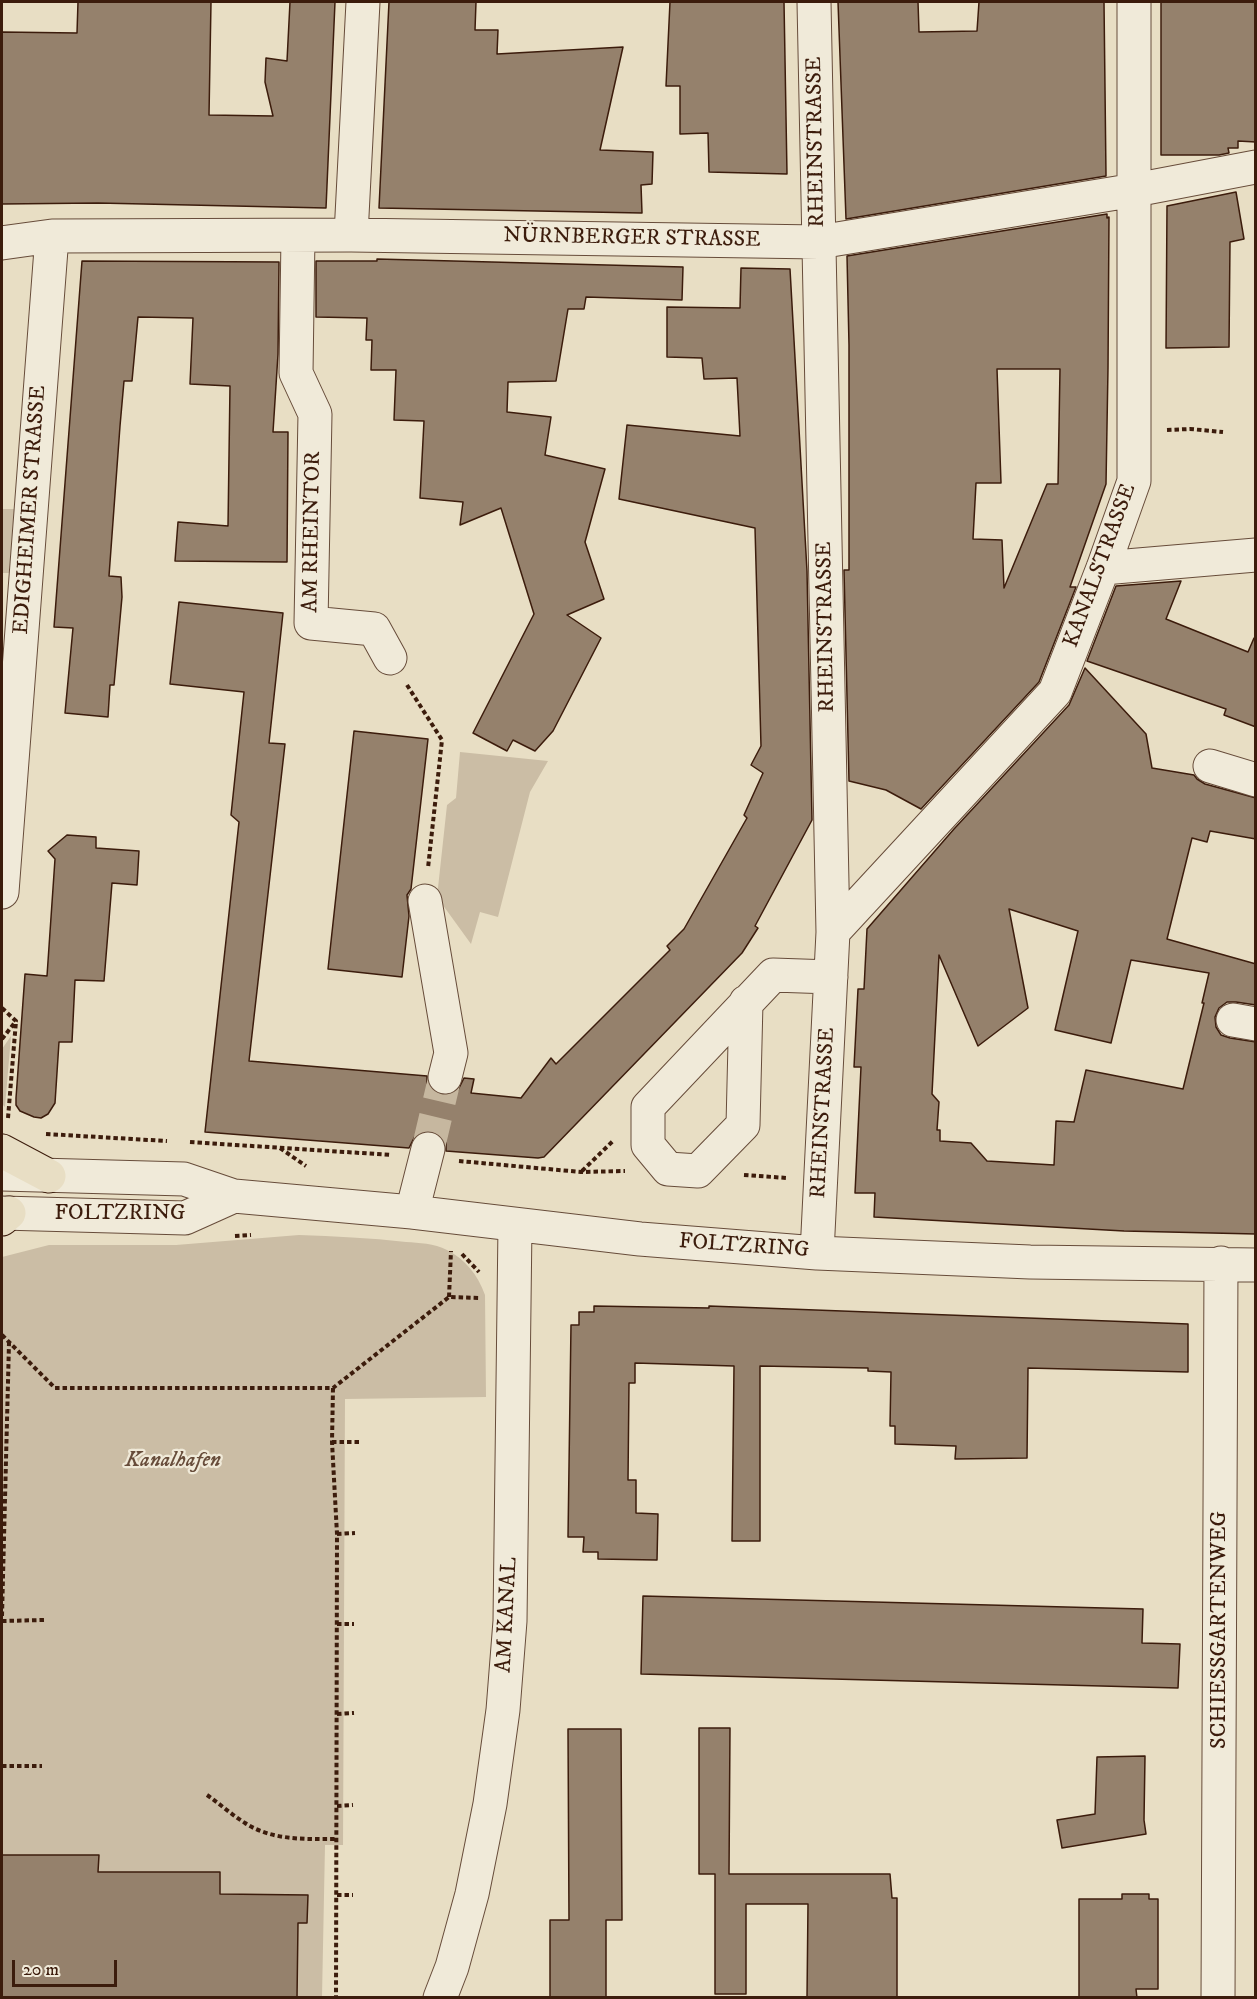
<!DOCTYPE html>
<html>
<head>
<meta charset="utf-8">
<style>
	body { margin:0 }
	#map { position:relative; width:1257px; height:1999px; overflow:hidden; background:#e8dec4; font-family:"IM FELL DW Pica",serif }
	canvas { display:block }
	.frame { position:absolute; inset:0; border:3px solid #3c1c0c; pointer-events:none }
	.scale { position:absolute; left:12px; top:1960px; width:105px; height:27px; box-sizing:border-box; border:3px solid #3c1c0c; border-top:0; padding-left:8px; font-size:18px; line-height:21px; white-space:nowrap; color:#3c1c0c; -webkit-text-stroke:4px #f0ead9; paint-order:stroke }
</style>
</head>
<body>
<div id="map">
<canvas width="1257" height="1999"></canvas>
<div class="frame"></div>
<div class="scale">20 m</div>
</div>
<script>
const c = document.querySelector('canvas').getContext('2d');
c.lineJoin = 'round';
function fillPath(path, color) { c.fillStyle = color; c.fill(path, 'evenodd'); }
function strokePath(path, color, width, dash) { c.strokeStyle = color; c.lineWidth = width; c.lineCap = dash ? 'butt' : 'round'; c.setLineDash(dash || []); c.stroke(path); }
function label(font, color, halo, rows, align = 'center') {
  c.font = font + ' "IM FELL DW Pica",serif'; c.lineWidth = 4.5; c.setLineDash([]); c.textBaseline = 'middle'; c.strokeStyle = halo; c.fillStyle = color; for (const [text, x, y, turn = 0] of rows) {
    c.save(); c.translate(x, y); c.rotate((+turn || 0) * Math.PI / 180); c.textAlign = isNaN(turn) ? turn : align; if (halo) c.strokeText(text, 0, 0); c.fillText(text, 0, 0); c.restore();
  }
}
fillPath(new Path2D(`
	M 2,509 L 14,509 L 9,573 L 2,573 Z
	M 460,752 L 548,761 L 530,792 L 498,917 L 480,912 L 471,944 L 437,897 L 447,805 L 456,798 Z
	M 11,1036 L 5,1107 L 2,1104 L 2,1049 Z
	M 299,1235 C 334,1236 370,1238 406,1242 C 419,1243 434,1243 447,1250 C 465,1259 478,1275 485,1295 L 486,1397 L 345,1399 L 343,1845 L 325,1845 L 322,1997 L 2,1997 L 2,1257 L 49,1245 L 176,1245 Z`), '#cbbda5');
const building = new Path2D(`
	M 78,2 L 211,2 L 209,115 L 273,116 L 265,82 L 266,58 L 287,61 L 290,2 L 335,2 L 326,208 L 98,203 L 2,204 L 2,32 L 77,33 Z
	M 389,2 L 476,2 L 475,30 L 498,30 L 497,54 L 623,47 L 600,150 L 653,152 L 652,184 L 641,185 L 642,213 L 379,208 Z
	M 670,2 L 784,2 L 787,174 L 709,172 L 708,133 L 680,134 L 680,86 L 666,86 Z
	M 838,2 L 918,2 L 919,32 L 977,31 L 979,2 L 1104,2 L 1106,176 L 846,219 Z
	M 1161,2 L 1256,2 L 1256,142 L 1238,141 L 1238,148 L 1228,148 L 1229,153 L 1219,155 L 1161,155 Z
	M 1236,192 L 1244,239 L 1230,242 L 1229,347 L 1166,348 L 1167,206 Z
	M 1107,214 L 1107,218 L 1109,217 L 1108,368 L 1106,484 L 1070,587 L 1076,587 L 1039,682 L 921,809 L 886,790 L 849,781 L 844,570 L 849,570 L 849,345 L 847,256 ZM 997,369 L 1060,369 L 1058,484 L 1047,484 L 1004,588 L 1002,540 L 973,539 L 976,483 L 1001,483 Z
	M 377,259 L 683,267 L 682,300 L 586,297 L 584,309 L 568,309 L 556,381 L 508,382 L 507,412 L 551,417 L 545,455 L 605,469 L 585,542 L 604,599 L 567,615 L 601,638 L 553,731 L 535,751 L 513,740 L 507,751 L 473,733 L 534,614 L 501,508 L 460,525 L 463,502 L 420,498 L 424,421 L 394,420 L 396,370 L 371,370 L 372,340 L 366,340 L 367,318 L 316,317 L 316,261 L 377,261 Z
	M 82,261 L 279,262 L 278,354 L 273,432 L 288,432 L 287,562 L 175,561 L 178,522 L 228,526 L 230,386 L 190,384 L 193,318 L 138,317 L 132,381 L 124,381 L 120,426 L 109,576 L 121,577 L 122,597 L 114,685 L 110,685 L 108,717 L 65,713 L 73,628 L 54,627 Z
	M 741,268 L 790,269 L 807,571 L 812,820 L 755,926 L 758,928 L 742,953 L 544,1157 L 538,1158 L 446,1151 L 446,1143 L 441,1136 L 432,1131 L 422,1131 L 415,1136 L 409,1148 L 205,1132 L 239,822 L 231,815 L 244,692 L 170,684 L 179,602 L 283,613 L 269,743 L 285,744 L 249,1061 L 427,1076 L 427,1083 L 432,1090 L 441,1095 L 450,1095 L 458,1090 L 464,1078 L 474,1079 L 471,1093 L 521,1098 L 551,1058 L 556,1064 L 670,950 L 667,946 L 684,929 L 747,818 L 744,815 L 763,773 L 751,765 L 761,746 L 755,528 L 619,499 L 627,425 L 740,436 L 737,378 L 704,379 L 702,358 L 667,357 L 667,307 L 740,308 Z
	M 1181,581 L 1166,619 L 1248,652 L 1254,638 L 1256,638 L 1256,727 L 1224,715 L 1226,709 L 1087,661 L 1116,586 Z
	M 1085,668 L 1146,734 L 1152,768 L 1194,775 L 1197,779 L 1205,784 L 1256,798 L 1256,839 L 1210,831 L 1207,842 L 1192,838 L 1167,939 L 1256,964 L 1256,1005 L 1236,1002 L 1227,1002 L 1219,1008 L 1215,1017 L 1216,1027 L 1221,1035 L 1230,1038 L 1256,1042 L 1256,1234 L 1124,1231 L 874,1217 L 875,1193 L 855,1193 L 861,1067 L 854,1067 L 858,989 L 864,989 L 867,929 L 954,829 L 1069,705 ZM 1009,909 L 1078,931 L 1055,1030 L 1111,1043 L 1131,960 L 1209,973 L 1202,1003 L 1204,1003 L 1183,1089 L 1086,1070 L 1074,1122 L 1056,1121 L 1054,1165 L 987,1161 L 971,1143 L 940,1141 L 940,1130 L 937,1130 L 939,1102 L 932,1094 L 939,955 L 978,1046 L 1028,1008 Z
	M 354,731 L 428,739 L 411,889 L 407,895 L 409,916 L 402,977 L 328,969 Z
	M 67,835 L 96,837 L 96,848 L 139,851 L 137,885 L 112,883 L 104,981 L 75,980 L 72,1042 L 59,1042 L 55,1103 L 48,1114 L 41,1118 L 34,1117 L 20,1111 L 16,1105 L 16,1098 L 25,974 L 47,976 L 55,859 L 48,851 Z
	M 594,1306 L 709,1308 L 709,1306 L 1188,1324 L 1188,1372 L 1028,1368 L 1027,1458 L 955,1459 L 956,1446 L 895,1444 L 895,1426 L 890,1426 L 891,1372 L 868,1371 L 868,1368 L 760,1366 L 760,1541 L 732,1541 L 734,1366 L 635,1363 L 635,1383 L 629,1383 L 628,1480 L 636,1480 L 636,1513 L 658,1514 L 657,1560 L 598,1559 L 598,1552 L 583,1552 L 584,1537 L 568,1537 L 571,1325 L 579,1325 L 579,1312 L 594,1312 Z
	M 643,1596 L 1143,1609 L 1142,1643 L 1180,1644 L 1178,1688 L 641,1674 Z
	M 699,1728 L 730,1728 L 729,1874 L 890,1874 L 892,1898 L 897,1898 L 897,1998 L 807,1998 L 808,1904 L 746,1904 L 746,1994 L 715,1994 L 715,1874 L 699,1874 Z
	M 568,1729 L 621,1729 L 622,1920 L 606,1920 L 606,1998 L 550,1998 L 550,1920 L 569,1920 Z
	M 1145,1756 L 1144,1820 L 1146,1834 L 1062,1848 L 1057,1820 L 1095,1814 L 1097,1757 Z
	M 2,1855 L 99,1855 L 98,1872 L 220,1872 L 220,1894 L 308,1895 L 307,1923 L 298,1923 L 297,1998 L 2,1998 Z
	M 1122,1894 L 1149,1894 L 1149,1899 L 1158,1899 L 1158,1989 L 1136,1989 L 1137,1998 L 1079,1998 L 1079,1899 L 1122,1899 Z`);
fillPath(building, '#95816c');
strokePath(building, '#3c1c0c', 1.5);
strokePath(new Path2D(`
	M 428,1149 L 445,1077`), '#c6b79f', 33, [33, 16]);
const minor = new Path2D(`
	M 814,2 L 833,932 L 817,1253
	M 351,235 L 363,2
	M 298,236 L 296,373 L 315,414 L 311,623 L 374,629 L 390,658
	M 2,243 L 52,236 L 351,235 L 819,242 L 1135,190 L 1256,167
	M 1103,568 L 1256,555
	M 1210,766 L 1256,780
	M 2,892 L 52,236
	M 425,901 L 451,1053 L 445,1077
	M 833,932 L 1055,692 L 1103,568 L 1134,481 L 1134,2
	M 746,1002 L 743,1125 L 698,1171 L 668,1169 L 648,1145 L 648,1107 L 773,975 L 831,977
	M 1233,1020 L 1256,1024
	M 2,1174 L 184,1179 L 234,1196 L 412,1212 L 640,1239 L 817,1253 L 1030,1262 L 1256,1265
	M 412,1212 L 428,1149
	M 2,1213 L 185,1218 L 234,1196
	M 440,1998 L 452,1967 L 472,1894 L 490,1804 L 503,1710 L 510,1621 L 515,1225
	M 1218,1998 L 1221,1263`);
const major = new Path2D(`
	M 2,1151 L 49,1176
	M 2,1219 L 9,1213`);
strokePath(minor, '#674c3a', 35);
strokePath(major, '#3c1c0c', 35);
strokePath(new Path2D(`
	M 1167,430 L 1190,429 L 1223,432
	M 407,685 L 442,740 L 428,868
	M 2,1008 L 16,1021 L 2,1039
	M 8,1118 L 16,1021
	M 46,1134 L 167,1141
	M 190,1142 L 392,1155
	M 280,1148 L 306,1166
	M 459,1161 L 581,1172 L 625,1171
	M 582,1171 L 613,1141
	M 744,1175 L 787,1178
	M 235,1236 L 251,1235
	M 462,1254 L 479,1272
	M 449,1297 L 451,1251
	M 2,1335 L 55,1388 L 333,1388 L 449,1297 L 481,1298
	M 333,1388 L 332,1442 L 337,1534 L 336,1998
	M 332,1442 L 361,1442
	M 337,1534 L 355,1533
	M 2,1616 L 9,1343
	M 2,1621 L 44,1620
	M 337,1624 L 354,1624
	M 337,1714 L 354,1713
	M 2,1766 L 42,1766
	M 207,1795 C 220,1804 232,1815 245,1823 C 272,1841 307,1839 337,1839
	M 337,1806 L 353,1805
	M 337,1895 L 353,1895`), '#3c1c0c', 4, [4.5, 3]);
strokePath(minor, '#f0ead9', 33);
strokePath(major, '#e8dec4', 33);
label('22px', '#3c1c0c', '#f0ead9', [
	["RHEINSTRASSE",817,142,-91],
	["NÜRNBERGER STRASSE",632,239,1],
	["EDIGHEIMER STRASSE",31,510,-86],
	["AM RHEINTOR",313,532,-89],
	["KANALSTRASSE",1101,566,-70],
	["RHEINSTRASSE",827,627,-91],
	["RHEINSTRASSE",824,1113,-87],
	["FOLTZRING",120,1214],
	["FOLTZRING",744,1247,4],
	["AM KANAL",508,1615,-87],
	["SCHIESSGARTENWEG",1220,1630,-90]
]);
label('italic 22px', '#674c3a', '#f0ead9', [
	["Kanalhafen",173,1461]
]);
</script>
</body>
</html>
